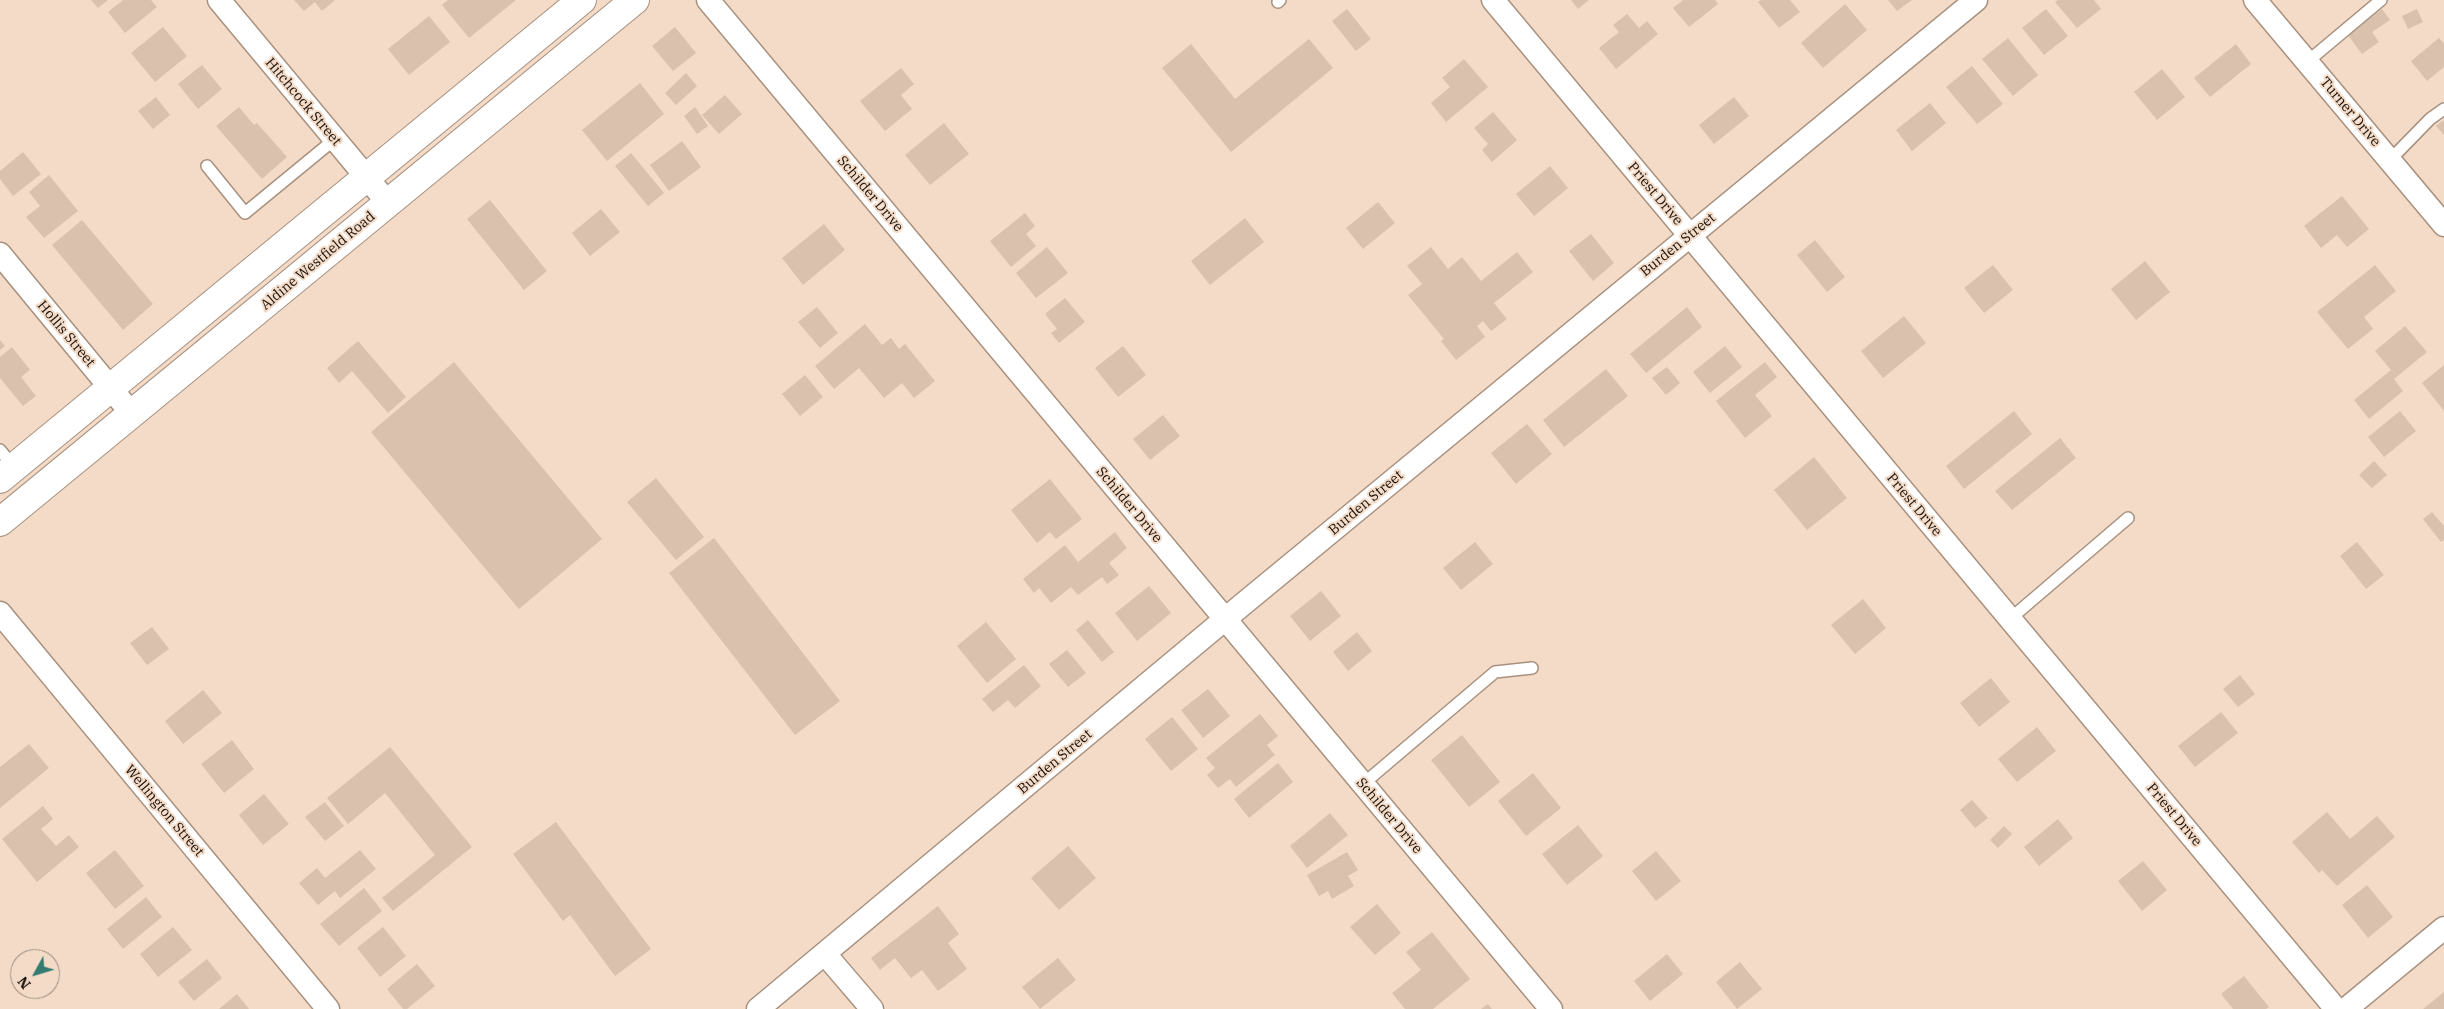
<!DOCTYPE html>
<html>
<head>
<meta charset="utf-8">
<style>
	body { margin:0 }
	#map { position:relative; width:2444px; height:1009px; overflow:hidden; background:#f3dbc8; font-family:"IBM Plex Serif",serif }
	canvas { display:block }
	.north { position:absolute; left:10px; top:949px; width:50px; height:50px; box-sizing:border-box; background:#f3dbc8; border:1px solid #9b897b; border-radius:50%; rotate:231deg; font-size:14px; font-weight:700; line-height:20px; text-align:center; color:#170f08 }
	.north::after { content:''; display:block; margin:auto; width:18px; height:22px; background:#347b72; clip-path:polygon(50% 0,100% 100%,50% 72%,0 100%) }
</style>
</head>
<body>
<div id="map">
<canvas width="2444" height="1009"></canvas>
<div class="north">N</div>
</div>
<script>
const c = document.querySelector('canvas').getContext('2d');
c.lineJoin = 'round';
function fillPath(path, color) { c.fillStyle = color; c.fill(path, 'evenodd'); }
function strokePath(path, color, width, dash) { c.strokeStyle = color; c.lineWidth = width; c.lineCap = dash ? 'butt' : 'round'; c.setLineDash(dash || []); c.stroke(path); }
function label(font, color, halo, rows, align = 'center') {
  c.font = font + ' "IBM Plex Serif",serif'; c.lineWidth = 4; c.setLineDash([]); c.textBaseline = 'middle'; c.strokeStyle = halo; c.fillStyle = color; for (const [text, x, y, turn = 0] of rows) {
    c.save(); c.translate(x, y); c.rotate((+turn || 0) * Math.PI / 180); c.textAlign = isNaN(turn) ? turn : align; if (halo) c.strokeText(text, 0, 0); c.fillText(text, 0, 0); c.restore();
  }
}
fillPath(new Path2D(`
	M 91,0 L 108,0 L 98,8 Z
	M 123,0 L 151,0 L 157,7 L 125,33 L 108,12 Z
	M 294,0 L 335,0 L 322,11 L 315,2 L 304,11 Z
	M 448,0 L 516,0 L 469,38 L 442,5 Z
	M 1571,0 L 1589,0 L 1578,9 Z
	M 1683,0 L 1715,0 L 1718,4 L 1689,27 L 1673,8 Z
	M 1761,0 L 1790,0 L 1800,12 L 1779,28 L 1758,2 Z
	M 1888,0 L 1912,0 L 1897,11 Z
	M 2058,0 L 2094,0 L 2101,9 L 2077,28 L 2055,2 Z
	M 1845,4 L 1867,30 L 1823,68 L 1801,43 Z
	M 1347,9 L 1371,39 L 1356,51 L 1332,21 Z
	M 2046,9 L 2068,36 L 2044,55 L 2022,28 Z
	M 2382,9 L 2390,20 L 2372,32 L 2379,42 L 2362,54 L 2347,34 Z
	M 2417,9 L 2423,22 L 2408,29 L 2402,16 Z
	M 1627,14 L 1639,28 L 1647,21 L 1658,34 L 1616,69 L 1599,48 L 1619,32 L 1613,25 Z
	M 429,16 L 450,42 L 409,75 L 388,49 Z
	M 163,27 L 187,56 L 155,82 L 131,53 Z
	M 675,27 L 696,53 L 673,71 L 652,46 Z
	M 2008,38 L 2038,75 L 2013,96 L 1982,59 Z
	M 2439,38 L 2444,43 L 2444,67 L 2427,81 L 2411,61 Z
	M 1309,39 L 1333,68 L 1231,152 L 1162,68 L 1191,44 L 1235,99 Z
	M 2236,44 L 2251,64 L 2210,97 L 2194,78 Z
	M 1464,59 L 1488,87 L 1446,122 L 1431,103 L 1450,87 L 1442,78 Z
	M 202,65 L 222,89 L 198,109 L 178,84 Z
	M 1972,66 L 2003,104 L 1977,124 L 1946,87 Z
	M 901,68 L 914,84 L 901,95 L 912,109 L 885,131 L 860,101 Z
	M 2162,69 L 2185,97 L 2157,120 L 2134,92 Z
	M 686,73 L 697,86 L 676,105 L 665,93 Z
	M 640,83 L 664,114 L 607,161 L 582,130 Z
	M 725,95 L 742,114 L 719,134 L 702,115 Z
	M 156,97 L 170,115 L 153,129 L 138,111 Z
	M 1734,97 L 1749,116 L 1714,144 L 1699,125 Z
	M 1930,103 L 1946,123 L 1912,151 L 1896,130 Z
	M 239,107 L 254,125 L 257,123 L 287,157 L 262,179 L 216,126 Z
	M 695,107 L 708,126 L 697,134 L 684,116 Z
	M 1493,112 L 1517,140 L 1492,162 L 1482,150 L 1488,144 L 1474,128 Z
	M 2444,120 L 2444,135 L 2436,126 Z
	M 944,123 L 969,154 L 930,185 L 905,155 Z
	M 682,141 L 701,167 L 669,191 L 650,165 Z
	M 23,152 L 41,174 L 13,196 L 0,179 L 0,171 Z
	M 631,153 L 664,193 L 648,206 L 615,166 Z
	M 1550,166 L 1568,188 L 1534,216 L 1516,194 Z
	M 49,175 L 78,211 L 44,238 L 26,217 L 40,206 L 29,192 Z
	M 2342,196 L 2369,229 L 2347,247 L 2337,235 L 2321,248 L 2304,226 Z
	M 490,200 L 547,271 L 524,290 L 467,219 Z
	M 1378,202 L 1395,223 L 1363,249 L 1346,228 Z
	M 601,209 L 620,232 L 590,256 L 572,233 Z
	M 1025,213 L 1035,226 L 1026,234 L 1036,246 L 1011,267 L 990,241 Z
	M 1245,218 L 1264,242 L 1210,285 L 1191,261 Z
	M 82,220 L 153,304 L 123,330 L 52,245 Z
	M 824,224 L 845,250 L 803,285 L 782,258 Z
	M 1591,234 L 1614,263 L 1593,281 L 1569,251 Z
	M 1815,240 L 1845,277 L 1827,292 L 1797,255 Z
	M 1047,247 L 1068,273 L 1036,298 L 1016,273 Z
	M 1431,247 L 1448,269 L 1462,257 L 1481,281 L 1517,252 L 1533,272 L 1494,303 L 1507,319 L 1491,331 L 1483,321 L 1477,326 L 1485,337 L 1456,360 L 1441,341 L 1444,339 L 1408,295 L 1422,284 L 1407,266 Z
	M 2145,261 L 2170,292 L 2136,320 L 2111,289 Z
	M 1993,265 L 2013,290 L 1984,313 L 1964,288 Z
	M 2375,265 L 2396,291 L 2364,317 L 2373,329 L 2348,349 L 2317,312 Z
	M 1065,298 L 1085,322 L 1059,343 L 1051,333 L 1057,329 L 1045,314 Z
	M 817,307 L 838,333 L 820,348 L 798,322 Z
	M 1687,307 L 1702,327 L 1646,373 L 1630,354 Z
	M 1904,316 L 1926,343 L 1883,378 L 1861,351 Z
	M 865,324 L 882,345 L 891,338 L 899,349 L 905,344 L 935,381 L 914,398 L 902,383 L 884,398 L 859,368 L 834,389 L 815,366 Z
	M 2405,326 L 2427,352 L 2394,379 L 2403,391 L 2369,419 L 2354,400 L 2391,370 L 2375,351 Z
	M 0,340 L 5,346 L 0,350 Z
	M 358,341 L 406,397 L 388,413 L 352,371 L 339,383 L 327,368 Z
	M 1123,346 L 1146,375 L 1118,397 L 1095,368 Z
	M 1725,346 L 1742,367 L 1710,393 L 1693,372 Z
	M 12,347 L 30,370 L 21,377 L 36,396 L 23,406 L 0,378 L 0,357 Z
	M 454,362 L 602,539 L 519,609 L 371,432 Z
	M 1765,362 L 1777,377 L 1755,395 L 1772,416 L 1745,438 L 1716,401 Z
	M 2444,365 L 2444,411 L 2422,383 Z
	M 1667,367 L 1680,383 L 1666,395 L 1652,378 Z
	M 1606,369 L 1628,396 L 1564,447 L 1543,420 Z
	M 805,375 L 823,397 L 800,416 L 782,394 Z
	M 2014,411 L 2032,434 L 1964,489 L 1946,466 Z
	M 2400,411 L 2416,431 L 2384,457 L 2368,437 Z
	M 1163,415 L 1180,436 L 1150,460 L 1133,439 Z
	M 1527,424 L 1552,454 L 1516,484 L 1491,453 Z
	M 2060,438 L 2076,458 L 2012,510 L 1995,491 Z
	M 1814,457 L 1847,498 L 1807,530 L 1774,490 Z
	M 2374,461 L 2387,475 L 2372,488 L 2359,475 Z
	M 656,478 L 704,537 L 676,560 L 627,502 Z
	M 1050,479 L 1082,519 L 1056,539 L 1050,532 L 1037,543 L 1011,510 Z
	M 2432,512 L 2444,526 L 2444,540 L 2441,542 L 2423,519 Z
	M 1115,532 L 1127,548 L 1109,563 L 1119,575 L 1107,584 L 1102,577 L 1078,595 L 1071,587 L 1051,603 L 1039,588 L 1034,593 L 1023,579 L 1065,545 L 1078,562 Z
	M 714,538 L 840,701 L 795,735 L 669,573 Z
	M 1475,542 L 1493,564 L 1461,590 L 1443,568 Z
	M 2357,542 L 2384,575 L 2366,589 L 2340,556 Z
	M 1149,586 L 1171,613 L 1137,641 L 1115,613 Z
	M 1321,591 L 1341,616 L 1310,641 L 1290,616 Z
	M 1863,599 L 1886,628 L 1855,654 L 1831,625 Z
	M 1088,620 L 1114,652 L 1102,662 L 1076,630 Z
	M 986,622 L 1016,659 L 987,683 L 957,646 Z
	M 152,627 L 169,649 L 147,665 L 130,643 Z
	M 1357,632 L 1372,651 L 1348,671 L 1333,652 Z
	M 1067,650 L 1086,673 L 1068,687 L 1049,664 Z
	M 1024,665 L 1041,686 L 1015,708 L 1008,700 L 993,712 L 982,699 Z
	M 2240,675 L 2255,694 L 2238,707 L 2223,689 Z
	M 1991,678 L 2010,702 L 1979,727 L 1960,703 Z
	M 1208,689 L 1230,716 L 1203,738 L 1181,710 Z
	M 203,690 L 222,713 L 183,744 L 165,721 Z
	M 2221,712 L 2238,733 L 2195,767 L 2178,746 Z
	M 1260,714 L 1278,736 L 1267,745 L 1275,755 L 1236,787 L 1230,779 L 1218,788 L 1207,775 L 1215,768 L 1206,758 Z
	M 1172,717 L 1198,749 L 1171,771 L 1145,739 Z
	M 2037,727 L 2056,751 L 2017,782 L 1998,759 Z
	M 1462,735 L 1500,782 L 1469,807 L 1431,760 Z
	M 232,740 L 254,769 L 224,793 L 201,764 Z
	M 29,744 L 49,768 L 0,808 L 0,767 Z
	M 390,747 L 472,847 L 393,911 L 382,898 L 435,855 L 385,793 L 348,824 L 327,798 Z
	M 1278,763 L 1293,782 L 1249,818 L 1234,799 Z
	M 1533,773 L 1561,808 L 1526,836 L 1498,801 Z
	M 264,794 L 289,824 L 263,845 L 239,815 Z
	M 1972,800 L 1988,818 L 1975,828 L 1960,810 Z
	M 325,802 L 344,826 L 325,841 L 305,817 Z
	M 43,806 L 53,819 L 41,829 L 56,846 L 69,835 L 79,847 L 37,882 L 2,839 Z
	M 2327,812 L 2350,839 L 2377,816 L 2395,837 L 2337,886 L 2322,870 L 2319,873 L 2292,842 Z
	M 1330,813 L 1348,835 L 1307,868 L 1290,846 Z
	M 2058,819 L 2073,838 L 2039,866 L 2024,847 Z
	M 556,822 L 651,949 L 615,976 L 570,915 L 563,921 L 513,854 Z
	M 1578,825 L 1603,856 L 1567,885 L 1542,854 Z
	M 2004,826 L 2012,834 L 1998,848 L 1990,840 Z
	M 1068,846 L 1096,878 L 1059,910 L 1031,878 Z
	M 115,850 L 144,886 L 115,909 L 86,873 Z
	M 360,850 L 376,869 L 340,898 L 335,891 L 318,905 L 299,883 L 317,868 L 325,878 Z
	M 1656,851 L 1681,881 L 1656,901 L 1632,871 Z
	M 1347,852 L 1358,870 L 1348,876 L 1354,886 L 1332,899 L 1328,891 L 1319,896 L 1307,875 Z
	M 2143,861 L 2167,890 L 2142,911 L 2118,881 Z
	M 2367,885 L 2393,917 L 2368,938 L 2342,905 Z
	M 364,888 L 382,911 L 339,946 L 320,924 Z
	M 146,897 L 162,917 L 123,949 L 107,929 Z
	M 1377,904 L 1401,933 L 1375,955 L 1350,927 Z
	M 938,906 L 959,934 L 948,943 L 967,969 L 938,991 L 922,970 L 911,978 L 895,958 L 880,970 L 871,958 Z
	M 173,927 L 192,950 L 158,977 L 140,954 Z
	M 383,927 L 406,956 L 380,977 L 357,948 Z
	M 1432,932 L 1470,979 L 1433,1009 L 1405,1009 L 1392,993 L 1421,970 L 1406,952 Z
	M 1667,954 L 1683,974 L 1650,1001 L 1634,981 Z
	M 1058,958 L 1076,980 L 1040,1009 L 1022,987 Z
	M 207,959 L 222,978 L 194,1001 L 178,982 Z
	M 1740,962 L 1762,989 L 1737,1009 L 1716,982 Z
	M 417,964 L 435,986 L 407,1009 L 403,1009 L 387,989 Z
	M 2244,976 L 2269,1007 L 2266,1009 L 2233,1009 L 2221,994 Z
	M 2444,992 L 2444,1009 L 2423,1009 Z
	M 237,994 L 249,1009 L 219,1009 Z
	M 1488,1004 L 1492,1009 L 1481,1009 Z`), '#d9c1ae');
const lane = new Path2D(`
	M 1278,2 L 1280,0
	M 2307,62 L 2381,0
	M 2390,160 L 2430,119 L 2444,109
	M 207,166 L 245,213 L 335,139
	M 0,450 L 14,467
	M 2010,619 L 2128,518
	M 1363,784 L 1495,672 L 1532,668`);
const street = new Path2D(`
	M 219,0 L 388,203
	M 708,0 L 1551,1009
	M 1493,0 L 2336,1009
	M 2255,0 L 2444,225
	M 0,254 L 132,414
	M 0,613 L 328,1009
	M 825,954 L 872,1009
	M 758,1009 L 1242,605 L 1976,0
	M 2346,1009 L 2444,928`);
const secondary = new Path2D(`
	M 0,479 L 582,0
	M 0,522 L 635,0`);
strokePath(lane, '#a8917f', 14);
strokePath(street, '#a8917f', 25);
strokePath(secondary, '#a8917f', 30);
strokePath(lane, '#fff', 11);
strokePath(street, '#fff', 22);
strokePath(secondary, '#fff', 28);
label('14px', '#170f08', '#f3dbc8', [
	["Hitchcock Street",303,102,50],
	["Turner Drive",2350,112,50],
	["Schilder Drive",870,194,50],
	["Priest Drive",1655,194,50],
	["Burden Street",1678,245,-39],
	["Aldine Westfield Road",318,261,-40],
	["Hollis Street",66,334,50],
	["Burden Street",1366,503,-40],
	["Schilder Drive",1129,505,50],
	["Priest Drive",1914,505,50],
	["Burden Street",1055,762,-40],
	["Wellington Street",164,811,50],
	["Priest Drive",2174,815,50],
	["Schilder Drive",1389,816,50]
]);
</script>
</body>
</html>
